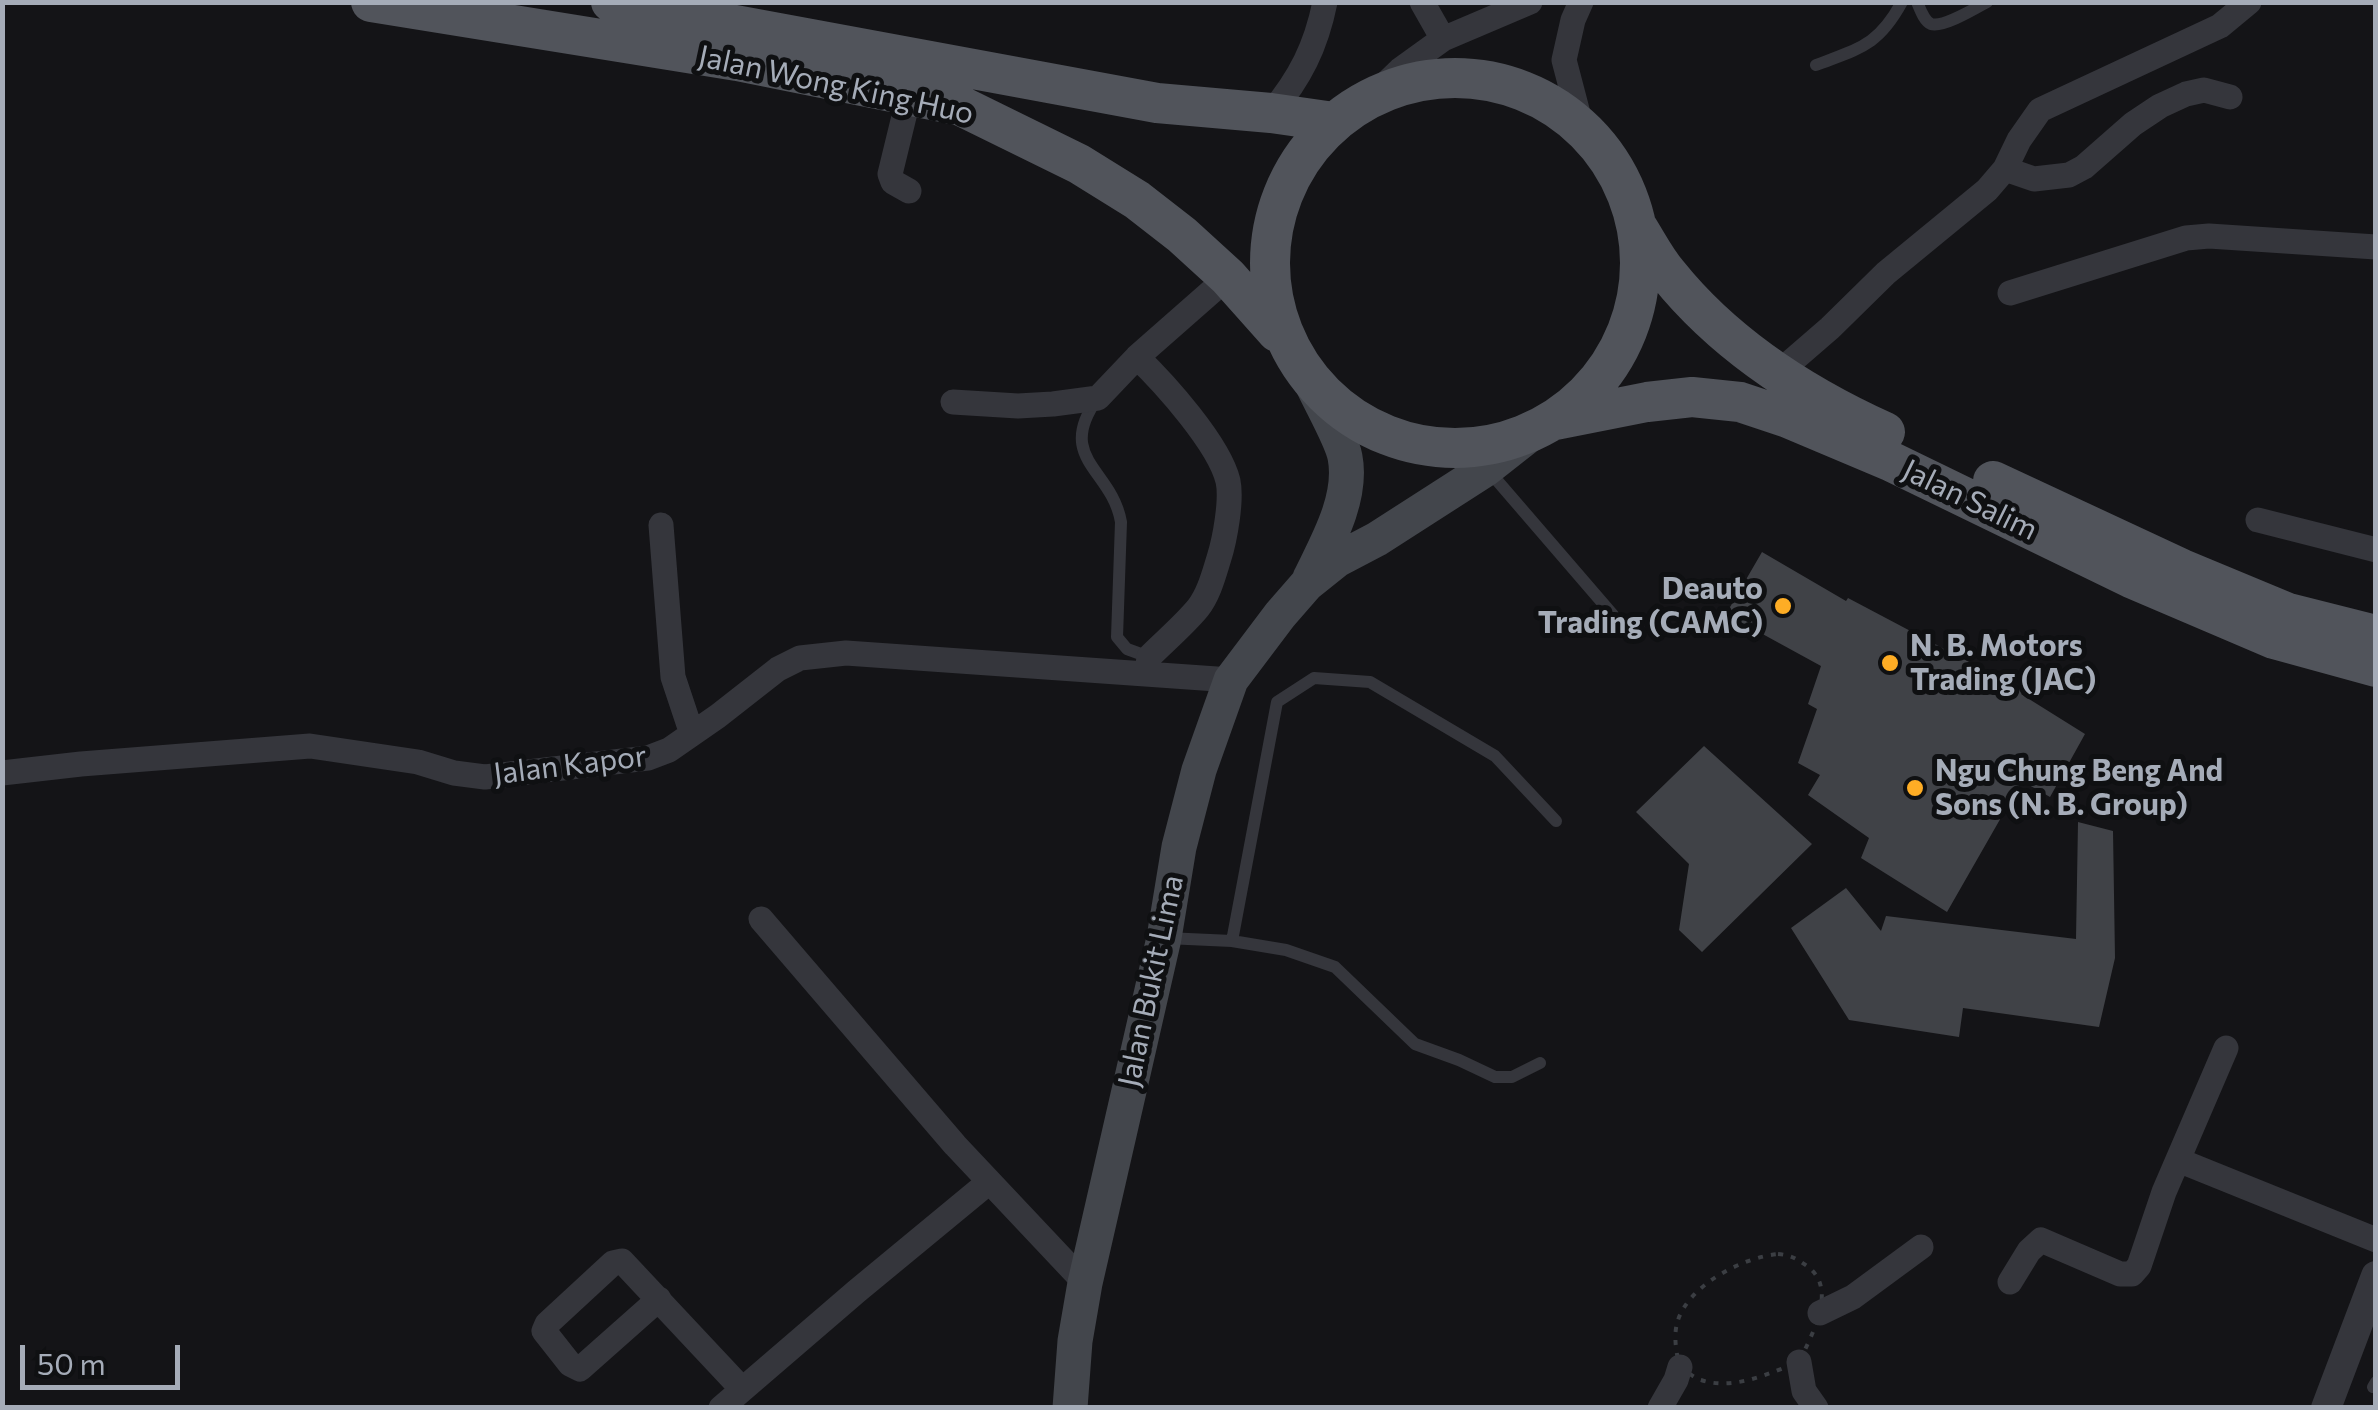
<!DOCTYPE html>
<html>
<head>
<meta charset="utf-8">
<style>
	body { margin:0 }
	#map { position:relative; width:2378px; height:1410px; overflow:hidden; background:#141417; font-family:Commissioner,sans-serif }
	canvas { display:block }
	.frame { position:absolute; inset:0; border:5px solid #a5acb8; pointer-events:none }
	.scale { position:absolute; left:20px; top:1345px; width:160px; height:45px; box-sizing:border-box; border:5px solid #a5acb8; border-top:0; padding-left:12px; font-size:30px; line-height:35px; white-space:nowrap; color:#a5acb8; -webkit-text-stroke:8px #0f1012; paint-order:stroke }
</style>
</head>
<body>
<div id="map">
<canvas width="2378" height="1410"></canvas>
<div class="frame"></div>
<div class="scale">50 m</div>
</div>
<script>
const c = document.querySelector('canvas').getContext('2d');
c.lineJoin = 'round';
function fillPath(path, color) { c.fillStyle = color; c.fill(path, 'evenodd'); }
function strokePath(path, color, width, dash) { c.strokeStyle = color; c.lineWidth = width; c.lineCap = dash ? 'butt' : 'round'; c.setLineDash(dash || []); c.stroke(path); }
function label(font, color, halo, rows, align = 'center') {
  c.font = font + ' Commissioner,sans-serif'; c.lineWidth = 10; c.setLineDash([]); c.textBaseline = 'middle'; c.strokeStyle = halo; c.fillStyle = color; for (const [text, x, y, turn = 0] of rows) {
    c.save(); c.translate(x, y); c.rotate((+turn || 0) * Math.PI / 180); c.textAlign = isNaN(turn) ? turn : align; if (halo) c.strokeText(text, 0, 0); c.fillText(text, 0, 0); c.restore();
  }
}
fillPath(new Path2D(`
	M 1762,552 L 1846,601 L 1848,598 L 2024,691 L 2021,694 L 2085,734 L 2050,797 L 2022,781 L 1947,912 L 1861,858 L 1869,838 L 1808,795 L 1820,775 L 1798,763 L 1817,709 L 1808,704 L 1821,666 L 1726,614 Z
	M 1704,746 L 1812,844 L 1702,952 L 1679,930 L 1689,864 L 1636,812 Z
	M 2078,822 L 2113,831 L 2115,958 L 2099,1027 L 1963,1008 L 1959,1037 L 1849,1020 L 1791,928 L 1846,888 L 1881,931 L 1886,916 L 2076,939 Z`), '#404247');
strokePath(new Path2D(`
	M 1778,1254 C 1791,1255 1797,1259 1807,1266 C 1839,1289 1811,1336 1799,1362 C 1770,1373 1733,1391 1701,1380 C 1694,1378 1686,1371 1680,1367 C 1676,1353 1673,1334 1678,1320 C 1690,1284 1744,1257 1778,1254 Z`), '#3b3e43', 4, [5, 8]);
strokePath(new Path2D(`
	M 1917,2 C 1920,9 1924,21 1931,24 C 1943,28 1976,8 1987,2
	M 1816,65 C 1860,48 1878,46 1902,2
	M 1097,399 C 1055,459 1112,469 1121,522 L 1117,637 L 1127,649 L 1149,657
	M 1488,470 L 1613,615
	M 1166,938 L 1232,941 L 1286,950 L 1335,967 L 1415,1044 L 1459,1060 L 1495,1077 L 1512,1077 L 1540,1063
	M 1232,941 L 1277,702 L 1314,678 L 1370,682 L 1495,756 L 1556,821
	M 2373,1387 L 2376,1382`), '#35363c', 12);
strokePath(new Path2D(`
	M 1422,2 L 1443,39
	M 1581,2 L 1573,20 L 1564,60 L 1581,125
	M 1373,96 L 1400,70 L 1443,39 L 1530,2
	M 1271,113 C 1300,78 1316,47 1325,2
	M 2005,169 L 2034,179 L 2069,175 L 2084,167 L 2133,124 L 2160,106 L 2186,94 L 2204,90 L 2230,97
	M 909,191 L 893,182 L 890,174 L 909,96
	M 2010,293 L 2186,238 L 2209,236 L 2376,247
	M 1137,357 C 1165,384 1219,444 1228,481 C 1232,500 1225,539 1219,558 C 1214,574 1209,594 1198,608 C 1184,625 1165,641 1149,657 L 1147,673
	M 1778,373 L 1830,328 L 1886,273 L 1987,190 L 2005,169 L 2019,140 L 2040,110 L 2220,26 L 2249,2
	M 953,402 L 1018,406 L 1053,404 L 1098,398 L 1137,357 L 1228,277
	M 2258,520 L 2376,550
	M 661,525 L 673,677 L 692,734
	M 2,773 L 81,764 L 310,746 L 418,762 L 454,773 L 485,777 L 648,758 L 669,750 L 718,716 L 778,669 L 800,658 L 846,653 L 1231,680
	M 761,919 L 955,1145 L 1085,1283
	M 2178,1160 L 2376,1240
	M 2010,1282 L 2029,1251 L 2041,1240 L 2120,1274 L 2132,1274 L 2139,1266 L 2164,1192 L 2226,1048
	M 659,1299 L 580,1369 L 570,1364 L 544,1331 L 547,1324 L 613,1263 L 622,1261 L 742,1389
	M 1820,1313 L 1853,1297 L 1921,1247
	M 1799,1362 L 1804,1391 L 1816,1408
	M 721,1408 L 857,1291 L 989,1182
	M 1660,1408 L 1676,1380 L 1680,1367`), '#35363c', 25);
strokePath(new Path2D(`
	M 2326,1408 L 2376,1276`), '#35363c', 30);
strokePath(new Path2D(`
	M 1310,578 C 1327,543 1353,498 1345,457 C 1342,440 1320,402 1312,384
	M 1070,1408 L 1075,1341 L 1085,1283 L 1164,938 L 1179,847 L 1199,770 L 1231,680 L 1280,615 L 1307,584 L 1337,560 L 1377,539 L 1486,469 L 1533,432`), '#43464c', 35);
strokePath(new Path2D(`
	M 371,2 L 737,61 L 961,106 L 1079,164 L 1137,200 L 1182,235 L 1228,277 L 1277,332
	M 611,2 L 1157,103 L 1271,113 L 1334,122
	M1270 263a185 185 0 1 1 370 0a185 185 0 1 1-370 0Z
	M 1638,228 C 1648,244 1656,260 1668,274 C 1725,345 1803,395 1885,432
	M 1556,420 L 1647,402 L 1692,397 L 1740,402 L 1788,418 L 1890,461 L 2131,578 L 2274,639 L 2376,667
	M 1993,481 L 2182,569 L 2288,613 L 2376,635`), '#51545b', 40);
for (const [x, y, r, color] of [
	[1783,606,10,"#fead25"],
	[1890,663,10,"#fead25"],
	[1915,788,10,"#fead25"]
]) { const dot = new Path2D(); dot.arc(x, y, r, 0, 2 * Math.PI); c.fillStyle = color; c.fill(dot); strokePath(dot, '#0f1012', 4); }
label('30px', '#a5acb8', '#0f1012', [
	["Jalan Wong King Huo",836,85,12],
	["Jalan Salim",1970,500,26],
	["Jalan Kapor",570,765,-7],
	["Jalan Bukit Lima",1151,981,-78]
]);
label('bold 30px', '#a5acb8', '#0f1012', [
	["Deauto",1763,589,"right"],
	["Trading (CAMC)",1763,623,"right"],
	["N. B. Motors",1910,646],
	["Trading (JAC)",1910,680],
	["Ngu Chung Beng And",1935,771],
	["Sons (N. B. Group)",1935,805]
], 'left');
</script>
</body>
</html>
